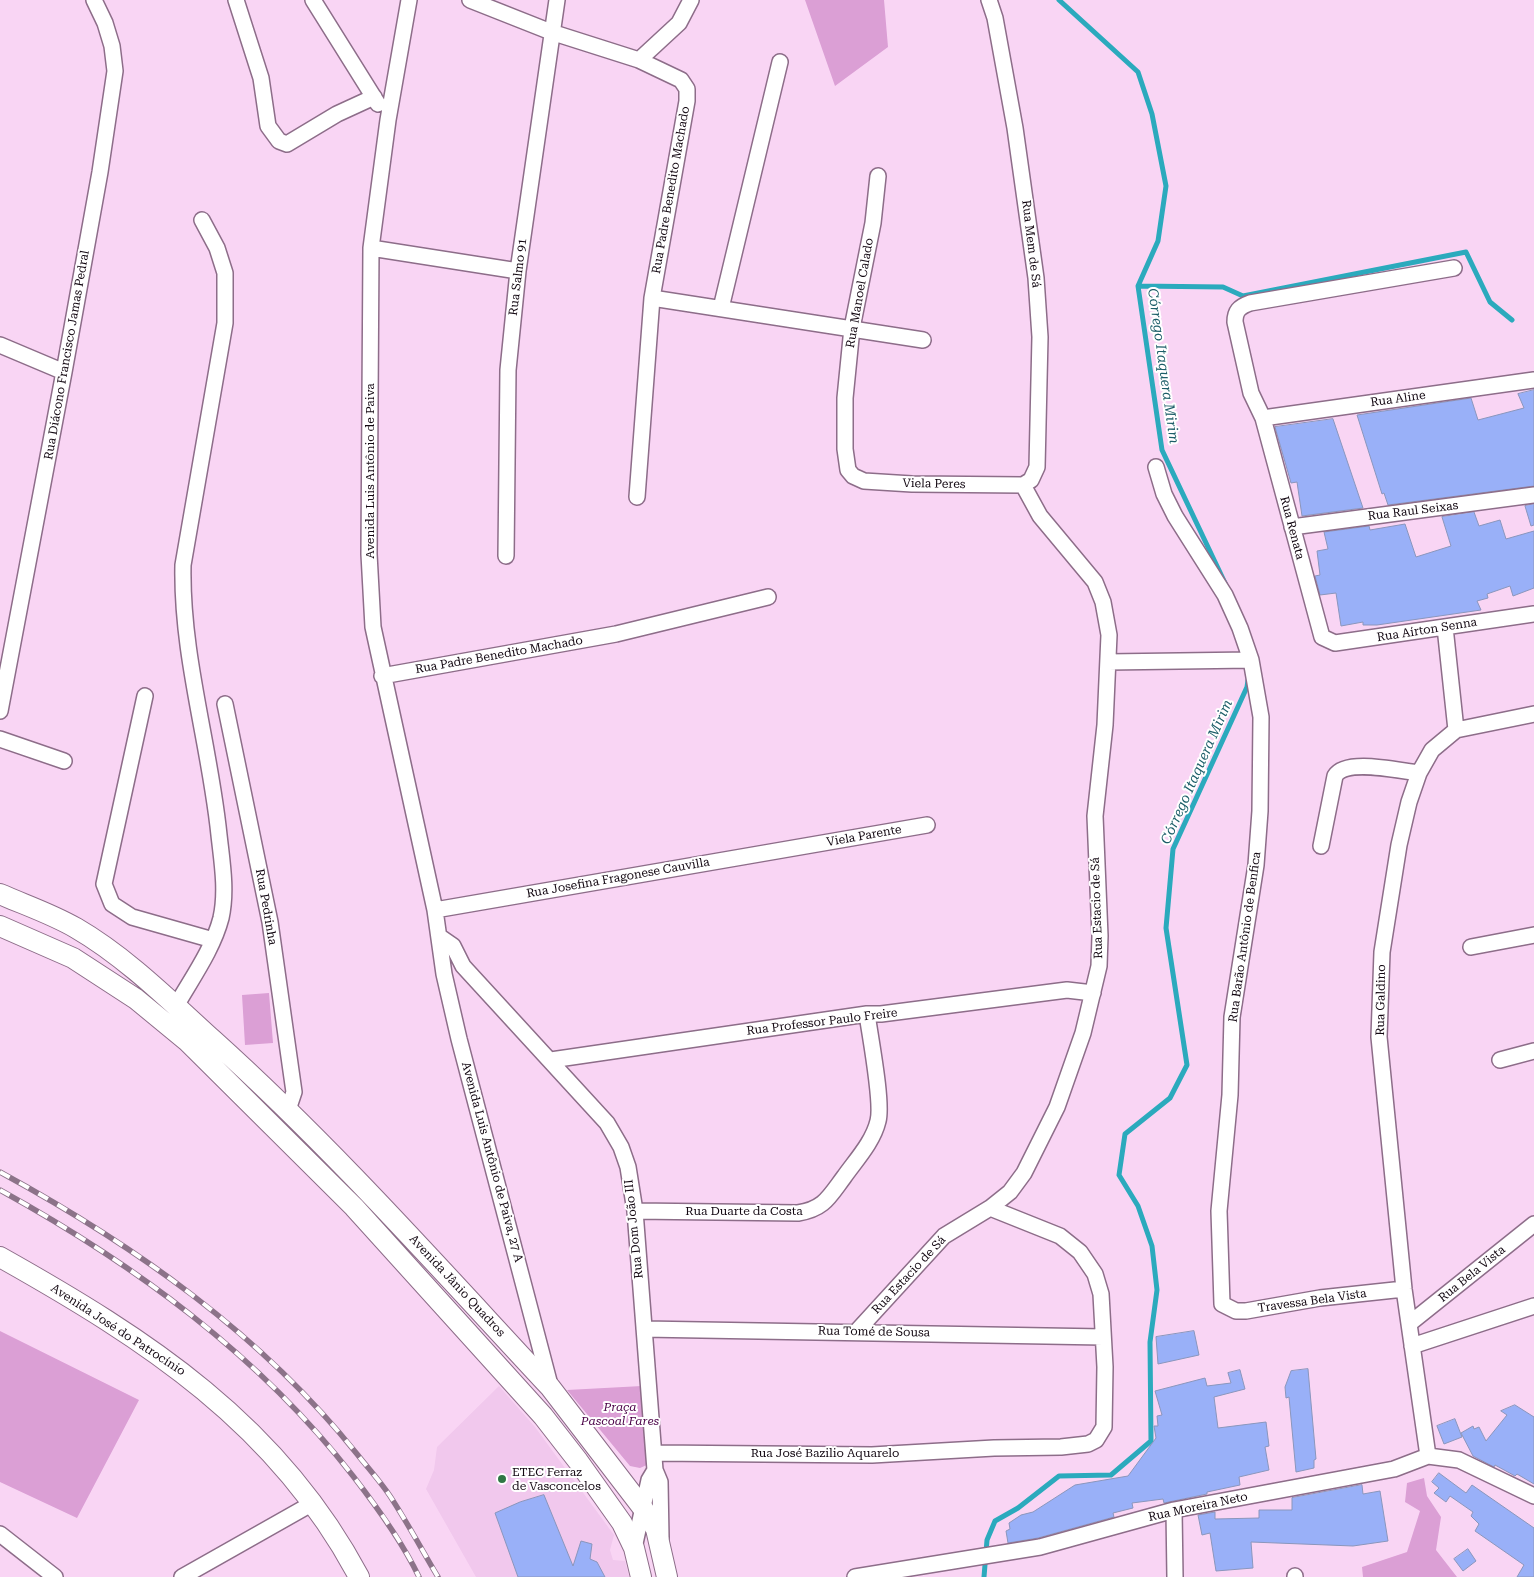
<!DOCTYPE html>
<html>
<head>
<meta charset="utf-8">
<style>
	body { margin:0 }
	canvas { display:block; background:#f9d5f4 }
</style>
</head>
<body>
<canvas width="1534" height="1577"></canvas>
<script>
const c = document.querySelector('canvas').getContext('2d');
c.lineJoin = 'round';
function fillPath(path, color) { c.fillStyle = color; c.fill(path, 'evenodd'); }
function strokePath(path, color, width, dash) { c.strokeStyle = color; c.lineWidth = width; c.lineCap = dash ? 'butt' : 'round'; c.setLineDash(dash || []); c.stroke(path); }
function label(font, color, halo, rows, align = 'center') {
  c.font = font + ' "Roboto Serif",serif'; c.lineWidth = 4; c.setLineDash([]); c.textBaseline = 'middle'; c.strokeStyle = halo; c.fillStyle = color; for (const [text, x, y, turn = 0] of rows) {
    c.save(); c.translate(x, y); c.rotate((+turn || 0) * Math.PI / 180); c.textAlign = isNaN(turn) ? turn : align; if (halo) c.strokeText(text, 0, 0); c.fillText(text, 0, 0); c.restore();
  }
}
fillPath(new Path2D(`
	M 499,1386 L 535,1427 L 614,1535 L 610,1550 L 613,1560 L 625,1561 L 629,1577 L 476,1577 L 426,1489 L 434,1470 L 437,1447 Z`), '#f1c8ed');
fillPath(new Path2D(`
	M 805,0 L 884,0 L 888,47 L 835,86 Z
	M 269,993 L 273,1043 L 245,1045 L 242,995 Z
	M 0,1331 L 139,1400 L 77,1518 L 0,1482 Z
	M 642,1386 L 649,1464 L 640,1468 L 630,1466 L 567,1390 Z
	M 1424,1478 L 1427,1496 L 1441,1517 L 1436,1550 L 1457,1577 L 1363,1577 L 1362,1567 L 1407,1552 L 1420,1511 L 1405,1502 L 1407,1483 Z`), '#db9fd5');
strokePath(new Path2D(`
	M 1059,0 L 1138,72 L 1152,114 L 1166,186 L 1158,241 L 1138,286 L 1162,450 L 1225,583
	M 1138,286 L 1223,287 L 1243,296 L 1466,252 L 1490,302 L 1512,320
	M 984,1577 L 987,1540 L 995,1521 L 1018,1508 L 1059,1476 L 1111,1475 L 1151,1441 L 1150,1342 L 1157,1290 L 1152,1246 L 1138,1206 L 1119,1175 L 1125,1134 L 1170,1098 L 1187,1065 L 1166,928 L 1173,849 L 1247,687 L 1248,680`), '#2baabd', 5);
const building = new Path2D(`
	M 1534,390 L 1534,486 L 1388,505 L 1384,493 L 1382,494 L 1357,415 L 1471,398 L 1478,420 L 1524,408 L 1518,394 Z
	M 1333,419 L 1363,508 L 1302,516 L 1297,482 L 1291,483 L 1275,427 Z
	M 1534,504 L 1534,525 L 1531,526 L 1525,506 Z
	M 1474,512 L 1479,526 L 1500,520 L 1506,539 L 1534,531 L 1534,588 L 1513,596 L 1510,586 L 1487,594 L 1488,598 L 1477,601 L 1481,610 L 1377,625 L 1363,625 L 1363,622 L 1341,626 L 1336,593 L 1320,595 L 1315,576 L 1320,575 L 1317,551 L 1328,549 L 1324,532 L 1369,526 L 1370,530 L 1405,524 L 1416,557 L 1451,546 L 1442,517 Z
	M 1194,1331 L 1199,1355 L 1158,1364 L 1156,1337 Z
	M 1308,1369 L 1316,1459 L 1314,1460 L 1314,1468 L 1296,1472 L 1289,1397 L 1286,1398 L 1285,1387 L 1291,1371 Z
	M 1240,1370 L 1245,1389 L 1214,1397 L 1218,1428 L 1266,1422 L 1269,1446 L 1265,1447 L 1269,1470 L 1239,1477 L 1240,1485 L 1207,1492 L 1207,1494 L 1164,1503 L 1163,1499 L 1132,1503 L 1133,1508 L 1113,1513 L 1114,1517 L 1038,1538 L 1008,1543 L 1006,1531 L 1010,1529 L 1009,1523 L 1021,1515 L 1033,1512 L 1075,1485 L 1128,1476 L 1156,1438 L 1154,1426 L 1158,1426 L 1157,1416 L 1162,1415 L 1155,1391 L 1205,1378 L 1207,1386 L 1231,1383 L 1228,1373 Z
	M 1515,1405 L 1534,1417 L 1534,1484 L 1517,1474 L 1515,1476 L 1495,1465 L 1494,1467 L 1473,1456 L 1461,1433 L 1473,1426 L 1474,1429 L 1479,1427 L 1486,1441 L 1507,1415 L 1501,1411 Z
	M 1455,1419 L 1462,1437 L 1444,1444 L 1437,1426 Z
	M 1439,1473 L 1466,1493 L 1472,1485 L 1534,1528 L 1534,1577 L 1517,1577 L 1524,1565 L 1475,1531 L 1479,1524 L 1471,1516 L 1473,1512 L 1450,1496 L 1446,1502 L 1434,1493 L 1439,1488 L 1432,1482 Z
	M 1362,1485 L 1363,1494 L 1380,1491 L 1388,1541 L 1353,1546 L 1251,1542 L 1253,1568 L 1216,1571 L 1210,1533 L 1202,1535 L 1198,1515 L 1215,1512 L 1215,1519 L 1259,1518 L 1259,1510 L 1292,1510 L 1292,1498 Z
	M 544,1495 L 573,1566 L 581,1541 L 592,1544 L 590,1559 L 597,1562 L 605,1577 L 518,1577 L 495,1513 L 520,1502 Z
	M 1468,1549 L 1476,1561 L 1463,1571 L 1454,1559 Z`);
fillPath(building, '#99b0f8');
strokePath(building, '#8a96bc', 1);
const minor = new Path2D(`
	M 236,0 L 261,78 L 268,126 L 279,141 L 287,144 L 337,114 L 374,97
	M 313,0 L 378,104
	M 409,0 L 388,120 L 371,248 L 369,554 L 373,627 L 435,910 L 444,974 L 459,1039 L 550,1385
	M 470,0 L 551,32 L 639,60 L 681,80 L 687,89 L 687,101 L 652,298 L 637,497
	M 989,0 L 995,18 L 1015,128 L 1036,278 L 1040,337 L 1037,467 L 1031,480 L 1023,485
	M 639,60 L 679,23 L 691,0
	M 878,176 L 873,223 L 852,328 L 845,398 L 845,449 L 848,470 L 853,476 L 864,481 L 912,484 L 1023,485
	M 371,248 L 518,271
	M 1454,268 L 1250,303 C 1239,307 1235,311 1235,322 L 1251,393 L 1263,418 L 1322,637 L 1335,643 L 1534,614
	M 652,298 L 923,340
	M 721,308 L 780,62
	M 0,345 L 64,372
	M 1263,418 L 1534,380
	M 1156,467 L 1164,494 L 1175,516 L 1225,595 L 1240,628 L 1251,660 L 1261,717 L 1260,811 L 1256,865 L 1232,1017 L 1230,1095 L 1219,1211 L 1222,1304 L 1236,1311 L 1246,1311 L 1320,1298 L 1404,1289
	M 1292,527 L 1534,495
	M 506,556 L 508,370 L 518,271 L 557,0
	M 1445,627 L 1456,730
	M 1108,662 L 1251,660
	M 382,676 L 616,634 L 768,597
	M 145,696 L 104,884 L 112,904 L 132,917 L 213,940
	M 225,704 L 270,922 L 294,1092 L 288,1110
	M 0,711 L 64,372 L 100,172 L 115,71 L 112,46 L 105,23 L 94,0
	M 0,739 L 64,761
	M 1321,846 L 1335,776 C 1346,758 1399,771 1419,773
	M 435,910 L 927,825
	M 440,937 L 453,946 L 463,966 L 607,1123 L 621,1147 L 628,1167 L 635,1211 L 655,1470 L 660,1482 L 661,1538
	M 1471,947 L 1534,935
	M 176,1006 C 192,978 213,949 221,918 C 227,891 222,862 219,835 C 210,745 181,656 183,565 L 225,323 L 225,273 L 217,248 L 202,220
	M 551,1060 L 867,1014 L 881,1014 L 1067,990 L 1093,993
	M 1500,1060 L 1534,1051
	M 635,1211 L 798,1213 C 824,1209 829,1197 844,1177 C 856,1160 873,1142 878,1121 C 883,1103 870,1036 867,1014
	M 1409,1324 L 1534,1224
	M 644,1329 L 1103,1337
	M 857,1331 L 944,1236 L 990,1208 L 1010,1192 L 1024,1173 L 1057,1107 L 1083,1033 L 1099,966 L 1100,936 L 1095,816 L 1105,725 L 1109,635 L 1103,602 L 1095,582 L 1040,516 L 1023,485
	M 1412,1346 L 1534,1306
	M 655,1453 L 872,1455 L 994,1448 L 1061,1447 L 1088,1444 L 1096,1440 L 1104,1427 L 1105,1367 L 1101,1294 L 1095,1274 L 1080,1252 L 1060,1236 L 990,1208
	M 1428,1456 L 1404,1289 L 1379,1037 L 1382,952 L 1399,845 L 1409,802 L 1419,773 L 1432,750 L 1456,730 L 1534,714
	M 1174,1510 L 1175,1577
	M 0,1534 L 55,1577
	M 634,1548 L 649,1480 L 655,1470
	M 1295,1576 L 1295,1577
	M 182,1577 L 313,1503
	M 855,1577 L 1040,1547 L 1174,1510 L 1394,1469 L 1428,1456 L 1459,1460 L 1534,1496`);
const major = new Path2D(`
	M 0,894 C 25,905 52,914 76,928 C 126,957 170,1001 213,1040 C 333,1148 440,1269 550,1387 L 642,1507 L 656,1529 L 667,1577
	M 0,926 L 73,958 L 136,999 L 187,1041 L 354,1207 L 543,1416 L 578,1461 L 622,1523 L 634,1548 L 641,1577
	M 0,1257 C 146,1339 278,1424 359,1577`);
strokePath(minor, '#8d6d89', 18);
strokePath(major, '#8d6d89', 22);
strokePath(minor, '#fff', 15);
strokePath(major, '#fff', 20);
const rail = new Path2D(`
	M 0,1172 C 134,1245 261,1334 357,1454 C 368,1468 380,1481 390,1496 C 407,1522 422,1550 438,1577
	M 0,1190 C 134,1264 259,1355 353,1476 C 377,1507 402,1541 419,1577`);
strokePath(rail, '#8c7389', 5.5);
strokePath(rail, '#fff', 4, [11]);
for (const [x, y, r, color] of [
	[502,1479,5,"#2f7744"]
]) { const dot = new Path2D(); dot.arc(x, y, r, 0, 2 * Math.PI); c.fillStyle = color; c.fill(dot); strokePath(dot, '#fff', 2); }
label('12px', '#120711', '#fff', [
	["Rua Padre Benedito Machado",671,190,-80],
	["Rua Mem de Sá",1031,244,83],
	["Rua Salmo 91",518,277,-83],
	["Rua Manoel Calado",860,293,-80],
	["Rua Diácono Francisco Jamas Pedral",67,355,-80],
	["Rua Aline",1398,399,-8],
	["Avenida Luis Antônio de Paiva",370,471,-90],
	["Viela Peres",934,484,1],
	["Rua Raul Seixas",1413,511,-7],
	["Rua Renata",1292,528,75],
	["Rua Aírton Senna",1427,630,-9],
	["Rua Padre Benedito Machado",499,655,-10],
	["Viela Parente",864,836,-10],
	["Rua Josefina Fragonese Cauvilla",618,878,-10],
	["Rua Pedrinha",266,907,80],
	["Rua Estacio de Sá",1097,908,-92],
	["Rua Barão Antônio de Benfica",1245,937,-82],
	["Rua Galdino",1381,1000,-89],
	["Rua Professor Paulo Freire",822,1022,-7],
	["Avenida Luis Antônio de Paiva, 27 A",492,1162,75],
	["Rua Duarte da Costa",744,1211],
	["Rua Dom João III",634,1229,-96],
	["Rua Bela Vista",1472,1274,-39],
	["Rua Estacio de Sá",909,1275,-47],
	["Avenida Jânio Quadros",457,1286,47],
	["Travessa Bela Vista",1312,1301,-8],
	["Avenida José do Patrocínio",118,1330,33],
	["Rua Tomé de Sousa",874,1332,1],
	["Rua José Bazilio Aquarelo",825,1453],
	["Rua Moreira Neto",1198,1507,-12]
]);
label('italic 12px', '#4a0047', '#fff', [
	["Praça",620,1407],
	["Pascoal Fares",620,1421]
]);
label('12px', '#120711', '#fff', [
	["ETEC Ferraz",512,1472],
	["de Vasconcelos",512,1486]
], 'left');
label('italic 14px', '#1d5e69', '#fff', [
	["Córrego Itaquera Mirim",1163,366,82],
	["Córrego Itaquera Mirim",1197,772,-66]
]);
</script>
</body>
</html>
